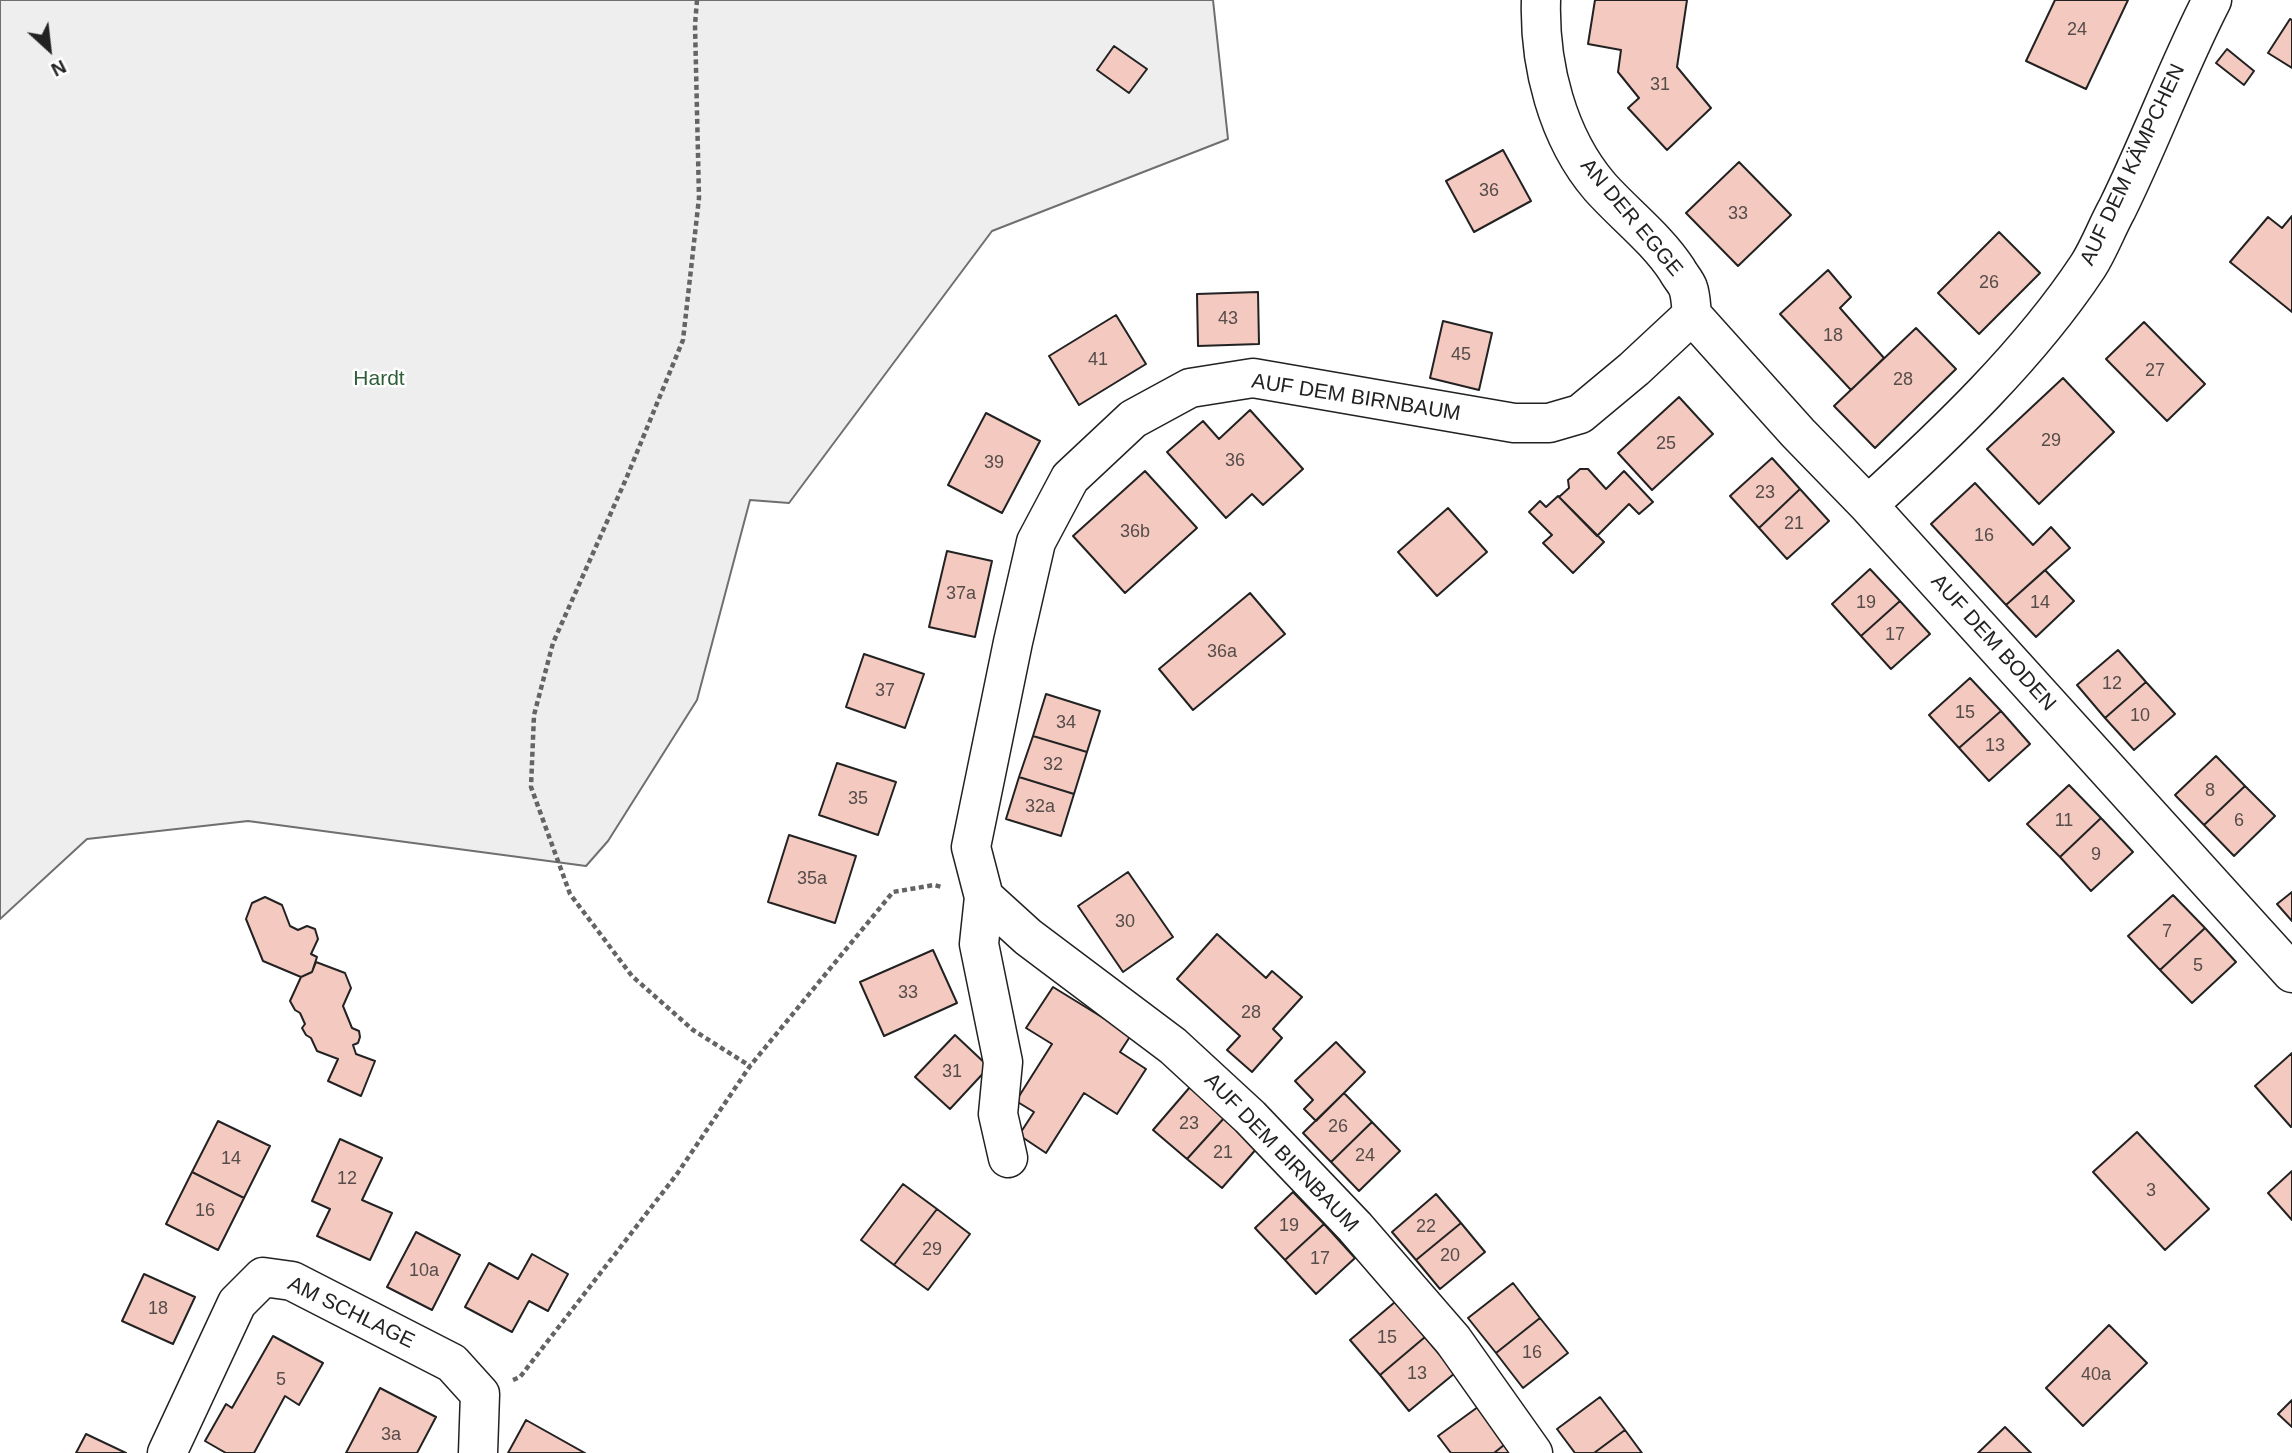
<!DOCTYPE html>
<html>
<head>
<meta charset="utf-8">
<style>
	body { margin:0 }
	#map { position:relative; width:2292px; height:1453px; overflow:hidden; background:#fff; font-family:Helvetica,sans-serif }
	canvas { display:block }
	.north { position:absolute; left:14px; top:14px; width:70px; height:70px; -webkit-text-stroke:5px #fff; paint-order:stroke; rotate:153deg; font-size:19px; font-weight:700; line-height:28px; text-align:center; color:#222 }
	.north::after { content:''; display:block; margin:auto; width:24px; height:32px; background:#222; clip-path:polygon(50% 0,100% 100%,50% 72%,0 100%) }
</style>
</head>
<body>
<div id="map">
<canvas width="2292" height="1453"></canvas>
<div class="north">N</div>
</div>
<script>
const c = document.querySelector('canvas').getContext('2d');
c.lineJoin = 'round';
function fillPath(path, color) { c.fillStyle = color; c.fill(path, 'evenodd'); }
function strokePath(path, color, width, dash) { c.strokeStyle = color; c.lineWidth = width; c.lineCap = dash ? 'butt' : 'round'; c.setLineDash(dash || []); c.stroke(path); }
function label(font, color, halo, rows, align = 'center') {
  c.font = font + ' Helvetica,sans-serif'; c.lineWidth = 5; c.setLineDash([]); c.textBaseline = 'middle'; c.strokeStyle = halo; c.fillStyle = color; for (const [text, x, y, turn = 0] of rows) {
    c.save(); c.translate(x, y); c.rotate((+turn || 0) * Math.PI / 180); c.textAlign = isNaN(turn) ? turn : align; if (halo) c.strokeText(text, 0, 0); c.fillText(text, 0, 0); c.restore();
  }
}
const green = new Path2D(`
	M 0,0 L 1213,0 L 1228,139 L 992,231 L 789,503 L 750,500 L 697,700 L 608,841 L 586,866 L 248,821 L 87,839 L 0,919 Z`);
fillPath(green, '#eee');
strokePath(green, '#6f6f6f', 2);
const building = new Path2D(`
	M 1595,0 L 1687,0 L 1677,67 L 1711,108 L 1667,150 L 1628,108 L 1639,98 L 1618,72 L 1621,50 L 1588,44 Z
	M 2055,0 L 2128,0 L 2086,89 L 2026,61 Z
	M 2290,19 L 2292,20 L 2292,68 L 2268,53 Z
	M 1114,46 L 1147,69 L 1129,93 L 1097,70 Z
	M 2227,49 L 2254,71 L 2244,85 L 2216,63 Z
	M 1503,150 L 1531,201 L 1474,232 L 1446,181 Z
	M 1739,162 L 1791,215 L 1738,266 L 1686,213 Z
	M 2292,216 L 2292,312 L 2230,262 L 2268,217 L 2282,228 Z
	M 1999,232 L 2040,273 L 1979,334 L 1938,293 Z
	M 1828,270 L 1851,297 L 1840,308 L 1884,358 L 1851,390 L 1780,314 Z
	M 1258,292 L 1259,344 L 1198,346 L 1197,294 Z
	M 1116,315 L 1146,364 L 1079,405 L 1049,356 Z
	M 1443,321 L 1492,333 L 1479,390 L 1430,378 Z
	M 2144,322 L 2205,384 L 2167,421 L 2106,359 Z
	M 1916,328 L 1956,369 L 1875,448 L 1834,406 Z
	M 2063,378 L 2114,432 L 2039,504 L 1987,449 Z
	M 1679,397 L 1713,434 L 1652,490 L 1618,453 Z
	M 1250,410 L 1303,469 L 1263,505 L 1252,494 L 1226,518 L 1167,452 L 1203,421 L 1219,439 Z
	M 986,413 L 1040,441 L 1002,513 L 948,485 Z
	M 1772,458 L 1800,489 L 1759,528 L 1730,496 Z
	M 1580,469 L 1588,469 L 1606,489 L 1624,471 L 1653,502 L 1639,514 L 1629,504 L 1597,536 L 1559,497 L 1569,488 L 1568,480 Z
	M 1145,471 L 1197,528 L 1125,593 L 1073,536 Z
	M 1975,483 L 2033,545 L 2051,527 L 2070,548 L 2006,605 L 1931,524 Z
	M 1800,489 L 1829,521 L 1787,559 L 1759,528 Z
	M 1558,496 L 1604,542 L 1573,573 L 1543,543 L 1552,535 L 1529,512 L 1540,501 L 1546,507 Z
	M 1448,508 L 1487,552 L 1437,596 L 1398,552 Z
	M 947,551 L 992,561 L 975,637 L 929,627 Z
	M 1870,569 L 1900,601 L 1861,636 L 1832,604 Z
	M 2045,570 L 2074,601 L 2036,637 L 2006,605 Z
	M 1250,593 L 1285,634 L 1193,710 L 1159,669 Z
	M 1900,601 L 1930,634 L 1891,669 L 1861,636 Z
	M 2118,650 L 2146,682 L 2105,718 L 2077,685 Z
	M 864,654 L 924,674 L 905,728 L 846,707 Z
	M 1970,678 L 2001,711 L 1959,748 L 1929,715 Z
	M 2146,682 L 2175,714 L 2134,750 L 2105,718 Z
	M 1046,694 L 1100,711 L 1087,752 L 1033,736 Z
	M 2001,711 L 2030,744 L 1989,781 L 1959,748 Z
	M 1033,736 L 1087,752 L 1074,794 L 1019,777 Z
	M 2216,756 L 2245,786 L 2204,825 L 2175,795 Z
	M 837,763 L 896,782 L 878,835 L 819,815 Z
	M 1019,777 L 1074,794 L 1061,836 L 1006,819 Z
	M 2069,785 L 2101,818 L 2060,857 L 2027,824 Z
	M 2245,786 L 2275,816 L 2234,856 L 2204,825 Z
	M 2101,818 L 2133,852 L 2091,891 L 2060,857 Z
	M 789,835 L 856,856 L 835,923 L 768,902 Z
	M 1128,872 L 1173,937 L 1123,972 L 1078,906 Z
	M 2292,892 L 2292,921 L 2277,904 Z
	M 2173,895 L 2205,928 L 2160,970 L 2128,936 Z
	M 265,897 L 282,905 L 290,926 L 298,930 L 307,926 L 315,929 L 318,939 L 311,954 L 317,957 L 312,972 L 301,977 L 263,961 L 246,919 L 252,903 Z
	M 2205,928 L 2236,962 L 2192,1003 L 2160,970 Z
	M 1217,934 L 1266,978 L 1272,971 L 1302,997 L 1273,1029 L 1282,1038 L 1252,1072 L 1227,1050 L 1240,1036 L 1177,979 Z
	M 933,950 L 957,1003 L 884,1036 L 860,982 Z
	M 316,962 L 345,973 L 351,988 L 343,1006 L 352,1028 L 359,1031 L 360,1037 L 358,1043 L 353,1045 L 356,1054 L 375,1061 L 361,1096 L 328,1081 L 338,1059 L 317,1051 L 311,1038 L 306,1035 L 302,1028 L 305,1024 L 300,1013 L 295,1010 L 290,1001 L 301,977 L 312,972 Z
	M 1053,987 L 1131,1035 L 1120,1052 L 1146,1069 L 1117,1114 L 1084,1093 L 1046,1153 L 1019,1135 L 1034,1112 L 1016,1101 L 1052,1044 L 1026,1028 Z
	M 955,1035 L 989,1067 L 950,1109 L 915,1077 Z
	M 1336,1042 L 1365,1072 L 1316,1121 L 1304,1109 L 1313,1100 L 1295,1081 Z
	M 2292,1053 L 2292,1126 L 2291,1127 L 2255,1086 Z
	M 1190,1087 L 1225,1117 L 1187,1159 L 1153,1130 Z
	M 1344,1093 L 1372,1122 L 1331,1162 L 1303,1133 Z
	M 1225,1117 L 1258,1147 L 1222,1188 L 1187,1159 Z
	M 218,1121 L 270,1146 L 244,1198 L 192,1172 Z
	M 1372,1122 L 1400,1151 L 1359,1191 L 1331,1162 Z
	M 2137,1132 L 2209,1209 L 2165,1250 L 2093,1172 Z
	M 340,1139 L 382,1158 L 362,1200 L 392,1213 L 370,1260 L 317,1236 L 330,1209 L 312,1201 Z
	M 2292,1171 L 2292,1220 L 2268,1193 Z
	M 192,1172 L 244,1198 L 218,1250 L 166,1224 Z
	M 903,1184 L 937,1209 L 894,1265 L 861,1240 Z
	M 1293,1192 L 1324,1224 L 1285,1260 L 1255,1228 Z
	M 1436,1194 L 1461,1223 L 1416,1260 L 1392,1232 Z
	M 937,1209 L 970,1234 L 928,1290 L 894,1265 Z
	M 1461,1223 L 1485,1252 L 1440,1289 L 1416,1260 Z
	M 1324,1224 L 1355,1258 L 1316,1294 L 1285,1260 Z
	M 416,1232 L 460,1255 L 432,1310 L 387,1287 Z
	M 532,1254 L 568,1274 L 548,1311 L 529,1301 L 512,1332 L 465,1307 L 489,1263 L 518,1279 Z
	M 144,1274 L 195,1297 L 173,1344 L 122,1321 Z
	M 1513,1283 L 1540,1318 L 1496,1353 L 1468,1318 Z
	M 1395,1302 L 1425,1337 L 1380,1375 L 1350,1340 Z
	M 1540,1318 L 1568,1353 L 1523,1388 L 1496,1353 Z
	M 2109,1325 L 2147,1363 L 2083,1426 L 2046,1388 Z
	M 273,1336 L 323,1363 L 299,1405 L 285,1396 L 254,1453 L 226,1453 L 205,1441 L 226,1404 L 232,1408 Z
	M 1425,1337 L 1455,1373 L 1409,1411 L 1380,1375 Z
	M 380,1388 L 436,1417 L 417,1453 L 346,1453 Z
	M 1600,1397 L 1625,1430 L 1594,1453 L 1575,1453 L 1557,1429 Z
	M 2292,1400 L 2292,1427 L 2278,1414 Z
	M 1482,1404 L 1509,1441 L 1494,1453 L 1451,1453 L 1438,1436 Z
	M 526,1420 L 585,1453 L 508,1453 Z
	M 2005,1427 L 2031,1453 L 1978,1453 Z
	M 1625,1430 L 1642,1453 L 1594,1453 Z
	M 86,1434 L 126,1453 L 76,1453 Z
	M 1509,1441 L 1518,1453 L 1494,1453 Z`);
fillPath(building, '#f3c9c0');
strokePath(building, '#222', 2);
const minor = new Path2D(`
	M 1541,0 C 1539,64 1557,137 1600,187 C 1625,215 1656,238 1677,270 C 1680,276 1686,282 1688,288 C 1691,296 1691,307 1692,315
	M 1692,315 L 1798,433 L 1868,505 L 2292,973
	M 1868,505 C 1945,435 2030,354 2088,266 C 2099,249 2107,227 2117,209 C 2151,140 2177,68 2212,0
	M 984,897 L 971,847 L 1013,642 L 1036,542 L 1070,478 L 1133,419 L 1190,388 L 1253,378 L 1514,423 L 1549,423 L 1580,414 L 1634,369 L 1692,315
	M 1008,1158 L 998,1114 L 1003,1062 L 979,944 L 984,897 L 1028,937 L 1173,1046 L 1250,1117 L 1355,1227 L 1453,1340 L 1533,1453
	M 167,1453 L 237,1303 L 263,1277 L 292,1281 L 452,1363 L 480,1394 L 478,1453`);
strokePath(minor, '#222', 41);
strokePath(new Path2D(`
	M 697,0 L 695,25 L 699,198 L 683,340 L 626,479 L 553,643 L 534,715 L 531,787 L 570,894 L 632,976 L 693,1030 L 750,1066
	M 513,1380 L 520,1377 L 677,1174 L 750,1066 L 893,892 L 934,885 L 942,887`), '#646464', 4.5, [5, 3.5]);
strokePath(minor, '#fff', 38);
label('18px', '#564c4a', null, [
	["24",2077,30],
	["31",1660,85],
	["36",1489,191],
	["33",1738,214],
	["26",1989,283],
	["43",1228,319],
	["18",1833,336],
	["45",1461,355],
	["41",1098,360],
	["27",2155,371],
	["28",1903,380],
	["29",2051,441],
	["25",1666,444],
	["36",1235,461],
	["39",994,463],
	["23",1765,493],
	["21",1794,524],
	["36b",1135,532],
	["16",1984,536],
	["37a",961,594],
	["19",1866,603],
	["14",2040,603],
	["17",1895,635],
	["36a",1222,652],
	["12",2112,684],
	["37",885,691],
	["15",1965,713],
	["10",2140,716],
	["34",1066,723],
	["13",1995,746],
	["32",1053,765],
	["8",2210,791],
	["35",858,799],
	["32a",1040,807],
	["11",2064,821],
	["6",2239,821],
	["9",2096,855],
	["35a",812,879],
	["30",1125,922],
	["7",2167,932],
	["5",2198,966],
	["33",908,993],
	["28",1251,1013],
	["31",952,1072],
	["23",1189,1124],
	["26",1338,1127],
	["21",1223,1153],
	["24",1365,1156],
	["14",231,1159],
	["12",347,1179],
	["3",2151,1191],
	["16",205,1211],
	["19",1289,1226],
	["22",1426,1227],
	["29",932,1250],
	["20",1450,1256],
	["17",1320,1259],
	["10a",424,1271],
	["18",158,1309],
	["15",1387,1338],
	["16",1532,1353],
	["13",1417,1374],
	["40a",2096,1375],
	["5",281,1380],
	["3a",391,1435]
]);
label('21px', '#222', '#fff', [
	["AUF DEM KÄMPCHEN",2133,165,-65],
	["AN DER EGGE",1631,218,50],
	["AUF DEM BIRNBAUM",1356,398,9],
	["AUF DEM BODEN",1993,643,48],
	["AUF DEM BIRNBAUM",1281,1153,46],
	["AM SCHLAGE",351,1313,26]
]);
label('21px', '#2f5e38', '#fff', [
	["Hardt",379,379]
]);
</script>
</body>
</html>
